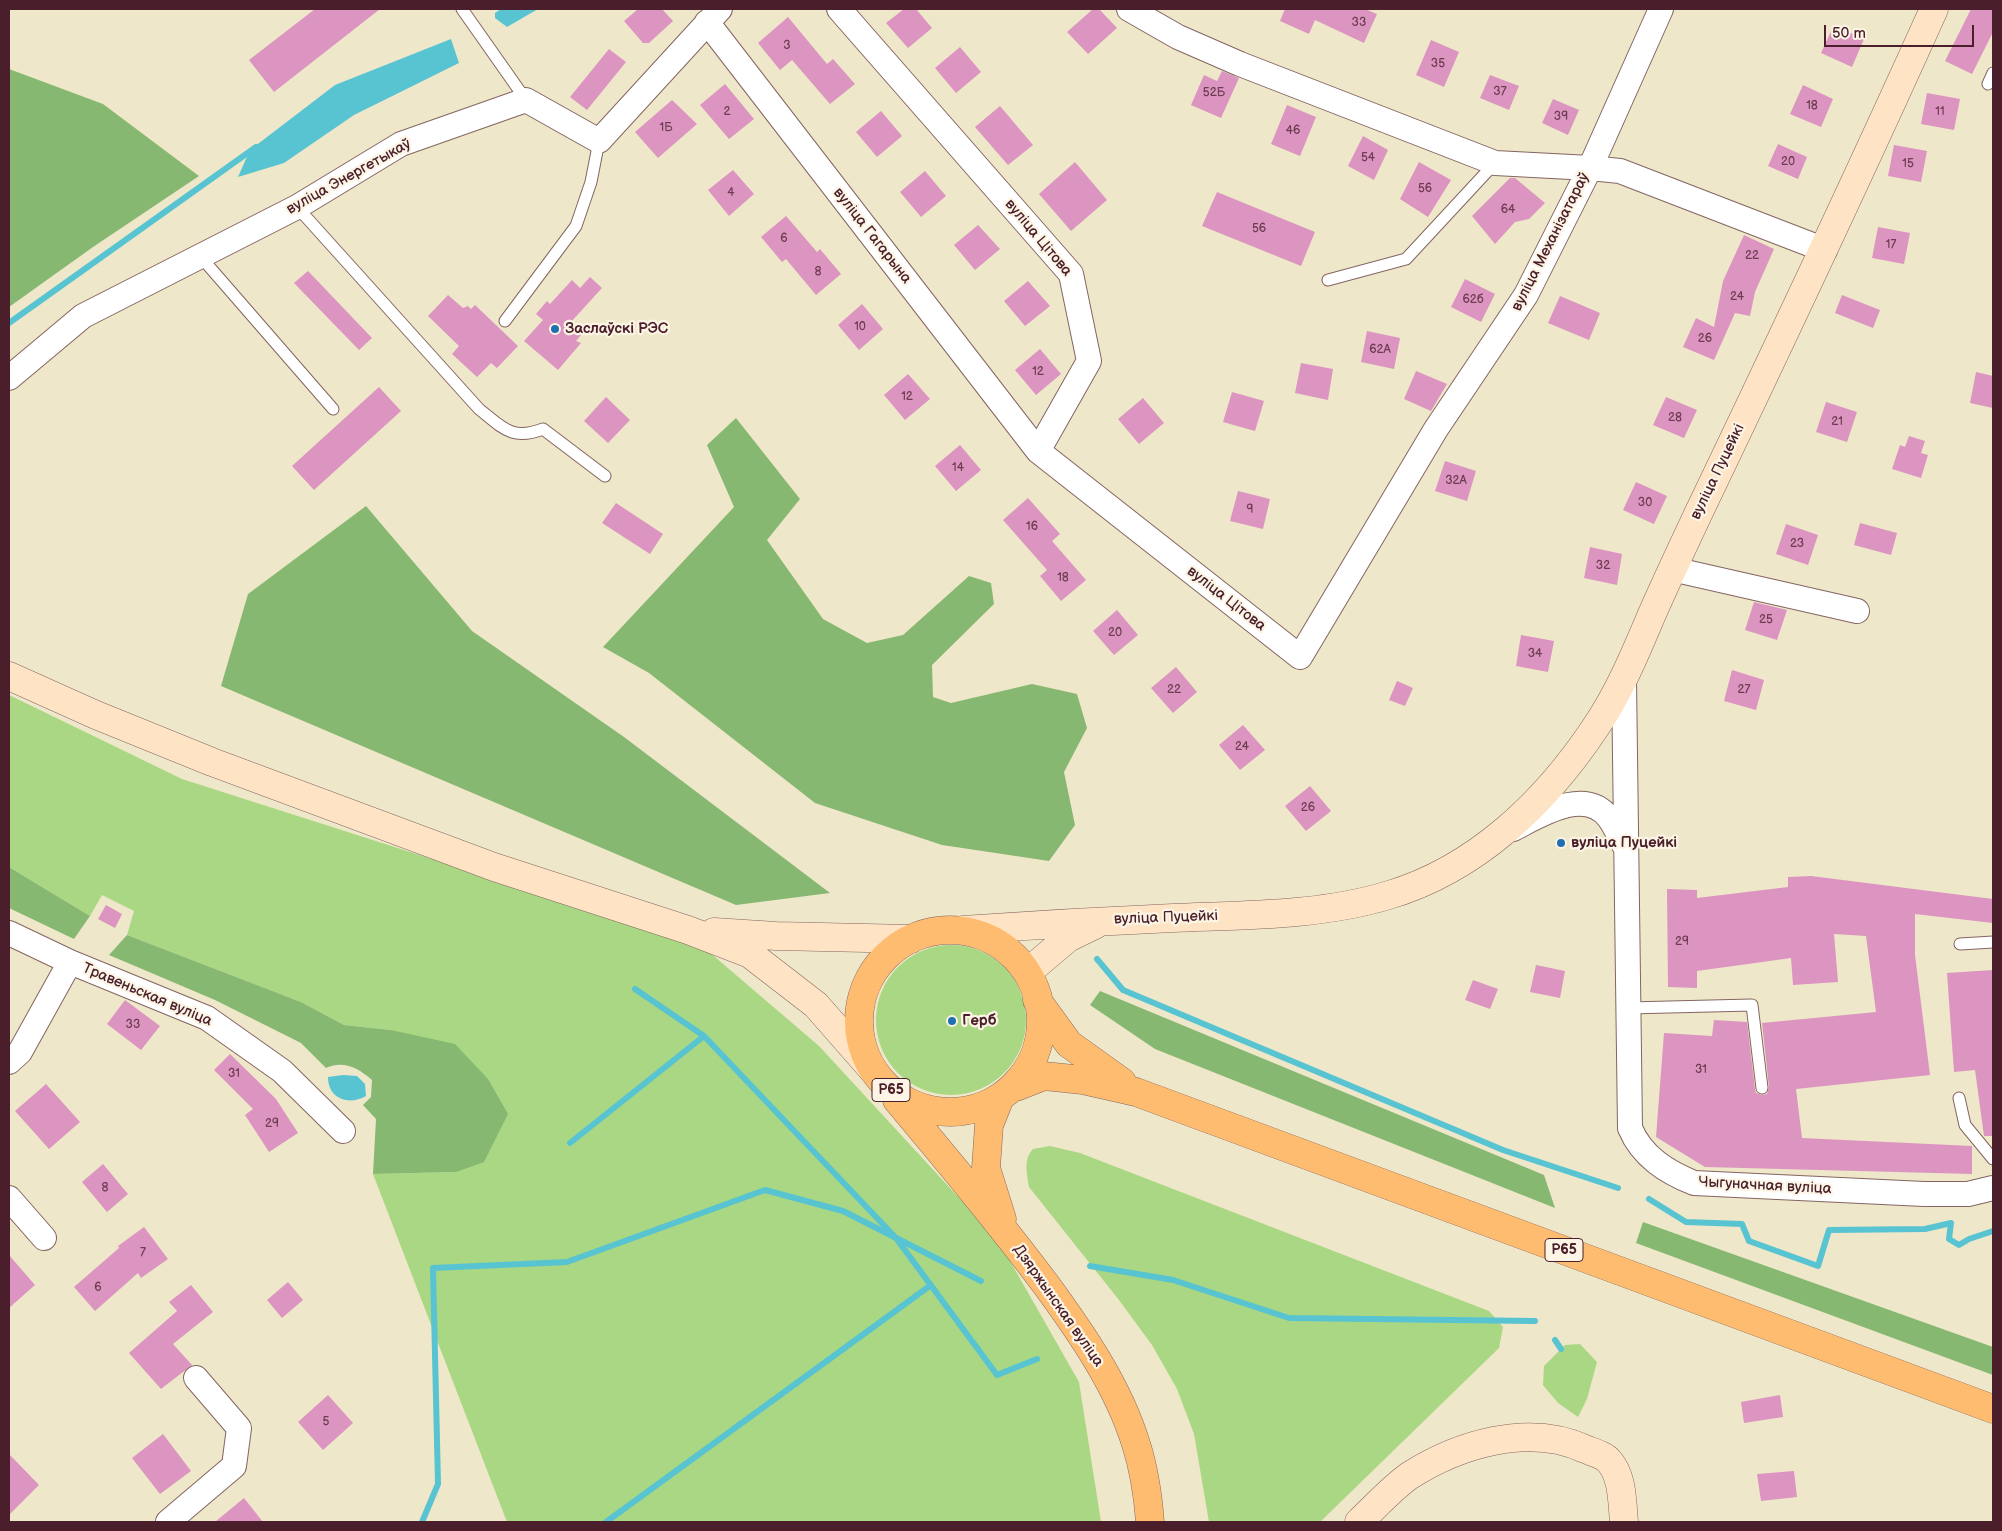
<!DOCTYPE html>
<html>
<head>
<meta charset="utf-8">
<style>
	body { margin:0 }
	#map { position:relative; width:2002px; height:1531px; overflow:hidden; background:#efe7c9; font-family:"Balsamiq Sans",sans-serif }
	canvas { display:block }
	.frame { position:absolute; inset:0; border:10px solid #4a1f2b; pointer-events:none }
	.scale { position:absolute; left:1824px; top:25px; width:150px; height:22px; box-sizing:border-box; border:2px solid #4a1f2b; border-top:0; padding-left:6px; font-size:15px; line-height:18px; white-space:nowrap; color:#4a1f2b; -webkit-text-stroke:4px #fcf5e5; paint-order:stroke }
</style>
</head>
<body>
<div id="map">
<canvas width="2002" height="1531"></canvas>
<div class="frame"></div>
<div class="scale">50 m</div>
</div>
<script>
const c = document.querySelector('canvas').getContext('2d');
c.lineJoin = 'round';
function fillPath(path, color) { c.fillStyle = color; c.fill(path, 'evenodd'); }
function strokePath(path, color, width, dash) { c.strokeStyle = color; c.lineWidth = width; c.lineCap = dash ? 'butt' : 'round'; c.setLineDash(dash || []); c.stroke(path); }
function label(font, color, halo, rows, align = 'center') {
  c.font = font + ' "Balsamiq Sans",sans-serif'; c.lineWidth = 4.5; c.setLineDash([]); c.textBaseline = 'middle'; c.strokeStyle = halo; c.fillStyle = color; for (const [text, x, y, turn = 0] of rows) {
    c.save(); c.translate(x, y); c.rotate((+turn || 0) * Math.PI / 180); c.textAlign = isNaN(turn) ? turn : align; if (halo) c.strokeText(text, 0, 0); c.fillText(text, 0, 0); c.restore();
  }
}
fillPath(new Path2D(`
	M 9,695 L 182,779 L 701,945 L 819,1046 L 998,1240 L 1079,1382 L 1101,1522 L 507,1522 L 373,1174 L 456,1172 L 391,1030 L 344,1025 L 301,1002 L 127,935 L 134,911 L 102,895 L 90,916 L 9,867 Z
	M876 1020a75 75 0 1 1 150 0a75 75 0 1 1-150 0Z
	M 1050,1146 L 1080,1153 L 1489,1311 L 1503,1327 L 1499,1348 L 1320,1522 L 1209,1522 L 1194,1434 L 1177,1389 L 1152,1345 L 1119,1300 L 1029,1187 C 1027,1173 1023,1160 1033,1149 Z
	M 1580,1344 L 1597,1362 L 1587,1399 L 1578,1417 L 1558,1403 L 1543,1385 L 1544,1366 L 1565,1345 Z`), '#aad783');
fillPath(new Path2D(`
	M 9,69 L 103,104 L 199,176 L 93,247 L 9,307 Z
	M 736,418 L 800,499 L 767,540 L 823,619 L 867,643 L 903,635 L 969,576 L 991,583 L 994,604 L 932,665 L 933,697 L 951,703 L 1032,684 L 1077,694 L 1087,728 L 1064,772 L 1075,825 L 1049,861 L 942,845 L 815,803 L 649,673 L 603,647 L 734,507 L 707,445 Z
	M 366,506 L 472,631 L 624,737 L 830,893 L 736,905 L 221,686 L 248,594 Z
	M 9,867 L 90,916 L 74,939 L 9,908 Z
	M 127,935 L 301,1002 L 344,1025 L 391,1030 L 455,1044 L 488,1079 L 508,1114 L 484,1162 L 456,1172 L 373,1174 L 376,1119 L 363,1105 L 371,1097 L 372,1080 C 358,1068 344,1060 326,1068 L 301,1043 L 215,1000 L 109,955 Z
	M 1100,991 L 1544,1175 L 1555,1208 L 1155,1049 L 1090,1005 Z
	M 1643,1222 L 1993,1347 L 1993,1375 L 1636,1243 Z`), '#87b871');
fillPath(new Path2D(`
	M 501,9 L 538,9 L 507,27 L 495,18 L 495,13 Z
	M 451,39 L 459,63 L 354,115 L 284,163 L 238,177 L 250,150 L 335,85 Z
	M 343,1075 L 357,1076 L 365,1084 L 366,1096 C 349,1106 328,1099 328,1077 Z`), '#58c4d1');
strokePath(new Path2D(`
	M 9,323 L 256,147
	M 1097,959 L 1123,990 L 1503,1150 L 1618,1188
	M 704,1036 L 896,1238 L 997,1375 L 1037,1359
	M 570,1143 L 704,1036 L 635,989
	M 1649,1199 L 1686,1222 L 1742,1224 L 1749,1241 L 1818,1266 L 1829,1230 L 1925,1229 L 1951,1223 L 1949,1239 L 1959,1245 L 1969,1239 L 1993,1231
	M 1090,1266 L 1173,1280 L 1289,1318 L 1535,1321
	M 1555,1340 L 1561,1349
	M 422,1522 L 438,1484 L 433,1268 L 567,1262 L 765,1190 L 843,1211 L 981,1281
	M 606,1522 L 931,1285`), '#58c4d1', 6);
fillPath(new Path2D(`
	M 315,9 L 380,9 L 274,92 L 249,60 Z
	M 638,9 L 662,9 L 673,21 L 649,43 L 643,43 L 624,21 Z
	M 904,9 L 916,9 L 932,28 L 908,48 L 886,23 Z
	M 1093,9 L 1099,9 L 1117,28 L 1088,54 L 1067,32 Z
	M 1285,9 L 1365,9 L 1377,14 L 1364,43 L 1315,20 L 1309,34 L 1280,21 Z
	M 1971,9 L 1993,9 L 1993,32 L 1972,74 L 1945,61 Z
	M 788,17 L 827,64 L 833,59 L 855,84 L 830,104 L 792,60 L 780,70 L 758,43 Z
	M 1834,25 L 1864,39 L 1852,67 L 1821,53 Z
	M 1431,40 L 1459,52 L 1444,87 L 1416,75 Z
	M 960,47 L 981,72 L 956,93 L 935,68 Z
	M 609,49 L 626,62 L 587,110 L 570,97 Z
	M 1222,71 L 1239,78 L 1221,118 L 1191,105 L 1204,75 L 1217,81 Z
	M 1490,75 L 1519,86 L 1509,110 L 1480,98 Z
	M 725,84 L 754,119 L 729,139 L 700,105 Z
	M 1803,85 L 1833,99 L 1821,127 L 1790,114 Z
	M 1927,93 L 1960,99 L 1954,130 L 1921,124 Z
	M 1553,99 L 1579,110 L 1568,135 L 1542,123 Z
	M 672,100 L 697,124 L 658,158 L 635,132 Z
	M 1287,105 L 1316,117 L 1300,156 L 1271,144 Z
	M 1000,106 L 1033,145 L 1008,165 L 975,127 Z
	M 881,111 L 902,136 L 877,157 L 856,132 Z
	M 1363,136 L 1388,150 L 1374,180 L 1348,166 Z
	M 1778,144 L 1807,157 L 1798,179 L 1768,166 Z
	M 1894,145 L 1927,151 L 1921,182 L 1888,176 Z
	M 1075,162 L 1107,200 L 1071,231 L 1039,194 Z
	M 1419,162 L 1451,180 L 1428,217 L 1400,199 Z
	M 733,170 L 754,194 L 729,216 L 708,190 Z
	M 925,171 L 946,196 L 921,217 L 900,192 Z
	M 1510,178 L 1515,178 L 1545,203 L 1529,219 L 1515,222 L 1495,244 L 1472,216 Z
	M 1217,192 L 1315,232 L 1301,266 L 1202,226 Z
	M 786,216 L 817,252 L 820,249 L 841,274 L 816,295 L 786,259 L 782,262 L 761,237 Z
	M 978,225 L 1000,249 L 975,270 L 954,245 Z
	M 1878,227 L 1910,233 L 1904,264 L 1872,258 Z
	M 1744,235 L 1774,249 L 1755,292 L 1750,316 L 1735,313 L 1714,360 L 1683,347 L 1696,318 L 1714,327 L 1723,281 Z
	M 308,271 L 372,338 L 359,350 L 294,283 Z
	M 590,277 L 602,288 L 570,323 L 582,334 L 576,341 L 581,343 L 558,370 L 524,341 L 543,320 L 536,314 L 547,301 L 550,304 L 572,280 L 580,288 Z
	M 1465,279 L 1495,294 L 1481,322 L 1451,307 Z
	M 1028,281 L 1050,306 L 1025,326 L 1004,301 Z
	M 448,295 L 463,308 L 468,306 L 471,309 L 475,305 L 518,346 L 497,368 L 491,363 L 477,377 L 452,354 L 459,346 L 428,316 Z
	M 1842,295 L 1880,310 L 1873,328 L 1835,313 Z
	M 1560,296 L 1600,313 L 1589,340 L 1548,323 Z
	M 862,304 L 883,329 L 859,350 L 838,325 Z
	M 1367,331 L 1400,338 L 1394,369 L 1361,362 Z
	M 1040,349 L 1061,374 L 1036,395 L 1015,370 Z
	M 1301,363 L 1333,369 L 1328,400 L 1295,393 Z
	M 1416,371 L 1447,384 L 1431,411 L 1404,399 Z
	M 1976,372 L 1993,376 L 1993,408 L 1970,403 Z
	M 908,374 L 930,399 L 905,420 L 884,395 Z
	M 379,387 L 401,411 L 314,490 L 292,466 Z
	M 1232,392 L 1264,401 L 1255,431 L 1223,422 Z
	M 606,397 L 630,420 L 608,443 L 584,421 Z
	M 1666,397 L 1697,410 L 1684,438 L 1653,425 Z
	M 1143,398 L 1164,423 L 1139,444 L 1118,419 Z
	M 1826,402 L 1857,412 L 1847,442 L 1816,432 Z
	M 1909,436 L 1925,441 L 1921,453 L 1928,455 L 1921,478 L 1892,469 L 1900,445 L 1905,447 Z
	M 960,445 L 981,470 L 956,491 L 935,466 Z
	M 1445,461 L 1476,471 L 1467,501 L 1435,491 Z
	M 1636,482 L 1667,496 L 1654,524 L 1623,510 Z
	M 1238,491 L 1270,499 L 1263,529 L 1230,521 Z
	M 1028,498 L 1060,534 L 1052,541 L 1086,580 L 1061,601 L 1040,576 L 1047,570 L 1003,520 Z
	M 616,503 L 663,534 L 650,554 L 602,523 Z
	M 1860,523 L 1897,533 L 1891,555 L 1854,545 Z
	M 1786,524 L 1818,535 L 1808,565 L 1776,554 Z
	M 1590,547 L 1622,554 L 1617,585 L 1584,578 Z
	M 1754,602 L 1787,610 L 1777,640 L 1745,630 Z
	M 1117,610 L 1138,635 L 1114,655 L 1093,631 Z
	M 1521,635 L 1554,641 L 1548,672 L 1516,666 Z
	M 1176,667 L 1197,692 L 1173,713 L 1151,688 Z
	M 1732,670 L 1764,680 L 1756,710 L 1724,701 Z
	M 1397,681 L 1413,688 L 1405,706 L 1389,700 Z
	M 1243,725 L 1265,750 L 1240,770 L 1219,745 Z
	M 1310,786 L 1331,811 L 1306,831 L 1285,806 Z
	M 1811,876 L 1993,899 L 1993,923 L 1915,914 L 1915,955 L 1930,1075 L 1796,1089 L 1802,1138 L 1972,1146 L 1972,1174 L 1705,1167 L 1656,1137 L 1664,1033 L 1712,1036 L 1714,1020 L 1747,1022 L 1755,1089 L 1756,1093 L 1762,1095 L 1767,1094 L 1769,1087 L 1762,1023 L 1876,1012 L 1866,936 L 1834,934 L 1838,982 L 1793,985 L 1791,958 L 1697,971 L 1697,988 L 1668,987 L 1667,889 L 1697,890 L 1697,898 L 1788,887 L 1788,877 Z
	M 106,905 L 122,914 L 115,928 L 98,919 Z
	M 1536,965 L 1565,971 L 1560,998 L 1530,992 Z
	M 1993,970 L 1993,1136 L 1984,1136 L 1975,1070 L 1954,1072 L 1947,973 Z
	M 1473,980 L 1498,989 L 1490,1009 L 1465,1000 Z
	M 125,1000 L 160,1026 L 141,1050 L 107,1024 Z
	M 230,1054 L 276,1099 L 298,1133 L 269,1152 L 245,1115 L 253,1109 L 214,1070 Z
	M 46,1084 L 80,1122 L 49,1149 L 15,1111 Z
	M 103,1164 L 128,1194 L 107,1212 L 82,1182 Z
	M 144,1227 L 168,1259 L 141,1278 L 138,1273 L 95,1311 L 74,1287 L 119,1248 L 118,1246 Z
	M 9,1255 L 35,1285 L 9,1308 Z
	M 288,1282 L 303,1300 L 282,1318 L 267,1300 Z
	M 191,1285 L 213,1312 L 173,1344 L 192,1365 L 161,1389 L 129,1353 L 177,1311 L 169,1302 Z
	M 328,1395 L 353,1423 L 323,1450 L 298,1422 Z
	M 1780,1395 L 1783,1417 L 1744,1423 L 1741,1402 Z
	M 163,1434 L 191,1471 L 160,1494 L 132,1458 Z
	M 9,1454 L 39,1485 L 9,1515 Z
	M 1794,1471 L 1797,1497 L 1761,1501 L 1757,1474 Z
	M 244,1498 L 263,1522 L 215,1522 Z`), '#db95c0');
const lane = new Path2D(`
	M 462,9 L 526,100
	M 1988,84 L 1993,73
	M 297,207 L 479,409 C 503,428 512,441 543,429 L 605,476
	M 200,256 L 333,409
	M 1328,280 L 1406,259 L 1495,163
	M 505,321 L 576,226 L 591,182 L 599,141
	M 1960,944 L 1993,942
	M 1628,1008 L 1752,1005 L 1762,1088
	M 1959,1098 L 1965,1125 L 1993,1159`);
const street = new Path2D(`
	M 839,9 L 1071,274 L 1089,361 L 1038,451 L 1300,657 L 1436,429 L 1526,295 L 1590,168 L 1495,163 L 1240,64 L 1178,37 L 1129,9
	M 1661,9 L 1590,168 L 1620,171 L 1825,250
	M 707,22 L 1038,451
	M 9,378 L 83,316 L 297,207 L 401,144 L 526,100 L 599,141 L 720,9
	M 1672,569 L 1857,611
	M 1624,680 L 1630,1128 C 1642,1157 1667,1172 1694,1183 L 1924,1194 L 1968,1194 L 1993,1188
	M 1513,829 C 1539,816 1585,786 1609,818 C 1615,826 1619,836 1624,845
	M 9,933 L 70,962 L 207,1018 L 282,1071 L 343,1131
	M 9,1062 L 20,1052 L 70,962
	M 9,1198 L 44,1238
	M 168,1522 L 234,1466 L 239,1428 L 196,1378`);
const secondary = new Path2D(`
	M 9,676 L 96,715 L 212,762 L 494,867 L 688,930 L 750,954 L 816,1005 L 872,1069
	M 963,930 C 1033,925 1103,921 1173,918 C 1244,915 1320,916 1389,895 C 1476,869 1545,803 1595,728 C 1619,693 1635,654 1652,614 C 1667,580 1683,546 1699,512 C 1779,345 1858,178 1934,9
	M 714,932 L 776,936 L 911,939
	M 1029,971 L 1068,938 L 1095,925
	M 1359,1522 C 1375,1507 1391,1489 1409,1476 C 1459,1444 1529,1423 1585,1449 C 1592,1452 1604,1455 1609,1461 C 1623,1477 1622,1502 1624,1522`);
const primary = new Path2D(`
	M859 1021a91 91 0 1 1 182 0a91 91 0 1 1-182 0Z
	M 1037,1000 L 1069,1044 L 1122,1082
	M 1016,1087 L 1044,1076 L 1083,1080 L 1136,1092 L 1993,1409
	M 897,1100 C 948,1161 999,1222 1047,1286 C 1082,1334 1118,1386 1136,1444 C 1144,1469 1148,1496 1150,1522
	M 999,1100 L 989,1125 L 986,1168 L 1002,1219`);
strokePath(lane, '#846562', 13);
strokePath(street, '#846562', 26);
strokePath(secondary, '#846562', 29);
strokePath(primary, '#846562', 29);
strokePath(lane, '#fff', 11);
strokePath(street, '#fff', 24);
strokePath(secondary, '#fee4c5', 28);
strokePath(primary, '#fdbc6f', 28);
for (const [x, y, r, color] of [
	[555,329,5,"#1f6fb2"],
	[1561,843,5,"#1f6fb2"],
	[952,1021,5,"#1f6fb2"]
]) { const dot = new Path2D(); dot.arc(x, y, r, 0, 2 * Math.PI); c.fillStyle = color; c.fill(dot); strokePath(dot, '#fcf5e5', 2); }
label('12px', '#6e3c50', null, [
	["33",1359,23],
	["3",787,46],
	["35",1438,64],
	["37",1500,92],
	["52Б",1214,93],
	["18",1812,106],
	["2",727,112],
	["11",1940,112],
	["39",1561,117],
	["1Б",666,128],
	["46",1293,131],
	["54",1368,158],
	["20",1788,162],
	["15",1908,164],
	["56",1425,189],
	["4",731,193],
	["64",1508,210],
	["56",1259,229],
	["6",784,239],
	["17",1891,245],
	["22",1752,256],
	["8",818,272],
	["24",1737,297],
	["62б",1473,300],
	["10",860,327],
	["26",1705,339],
	["62А",1380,350],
	["12",1038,372],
	["12",907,397],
	["28",1675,418],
	["21",1837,422],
	["14",958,468],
	["32А",1456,481],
	["30",1645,503],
	["9",1250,510],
	["16",1032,527],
	["23",1797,544],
	["32",1603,566],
	["18",1063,578],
	["25",1766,620],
	["20",1115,633],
	["34",1535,654],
	["22",1174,690],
	["27",1744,690],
	["24",1242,747],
	["26",1308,808],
	["29",1682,942],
	["33",133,1025],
	["31",1701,1070],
	["31",234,1074],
	["29",272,1124],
	["8",105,1188],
	["7",143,1253],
	["6",98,1288],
	["5",326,1422]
]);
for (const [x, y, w] of [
	[891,1090,38],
	[1564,1250,38]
]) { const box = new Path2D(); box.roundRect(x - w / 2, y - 11.5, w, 23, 4); c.fillStyle = '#fcf5e5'; c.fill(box); strokePath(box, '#4a1f2b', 1); }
label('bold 14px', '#4a1f2b', null, [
	["Р65",891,1090],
	["Р65",1564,1250]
]);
label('15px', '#4a1f2b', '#fcf5e5', [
	["вуліца Энергетыкаў",349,177,-29],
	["вуліца Гагарына",872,236,52],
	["вуліца Цітова",1038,238,50],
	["вуліца Механізатараў",1551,242,-63],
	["вуліца Пуцейкі",1718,472,-64],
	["вуліца Цітова",1226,599,38],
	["вуліца Пуцейкі",1166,918,-2],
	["Травеньская вуліца",147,995,23],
	["Чыгуначная вуліца",1765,1186,3],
	["Дзяржынская вуліца",1058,1306,55]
]);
label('bold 15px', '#4a1f2b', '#fcf5e5', [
	["Заслаўскі РЭС",565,329],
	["вуліца Пуцейкі",1571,843],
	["Герб",962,1021]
], 'left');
</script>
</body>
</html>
